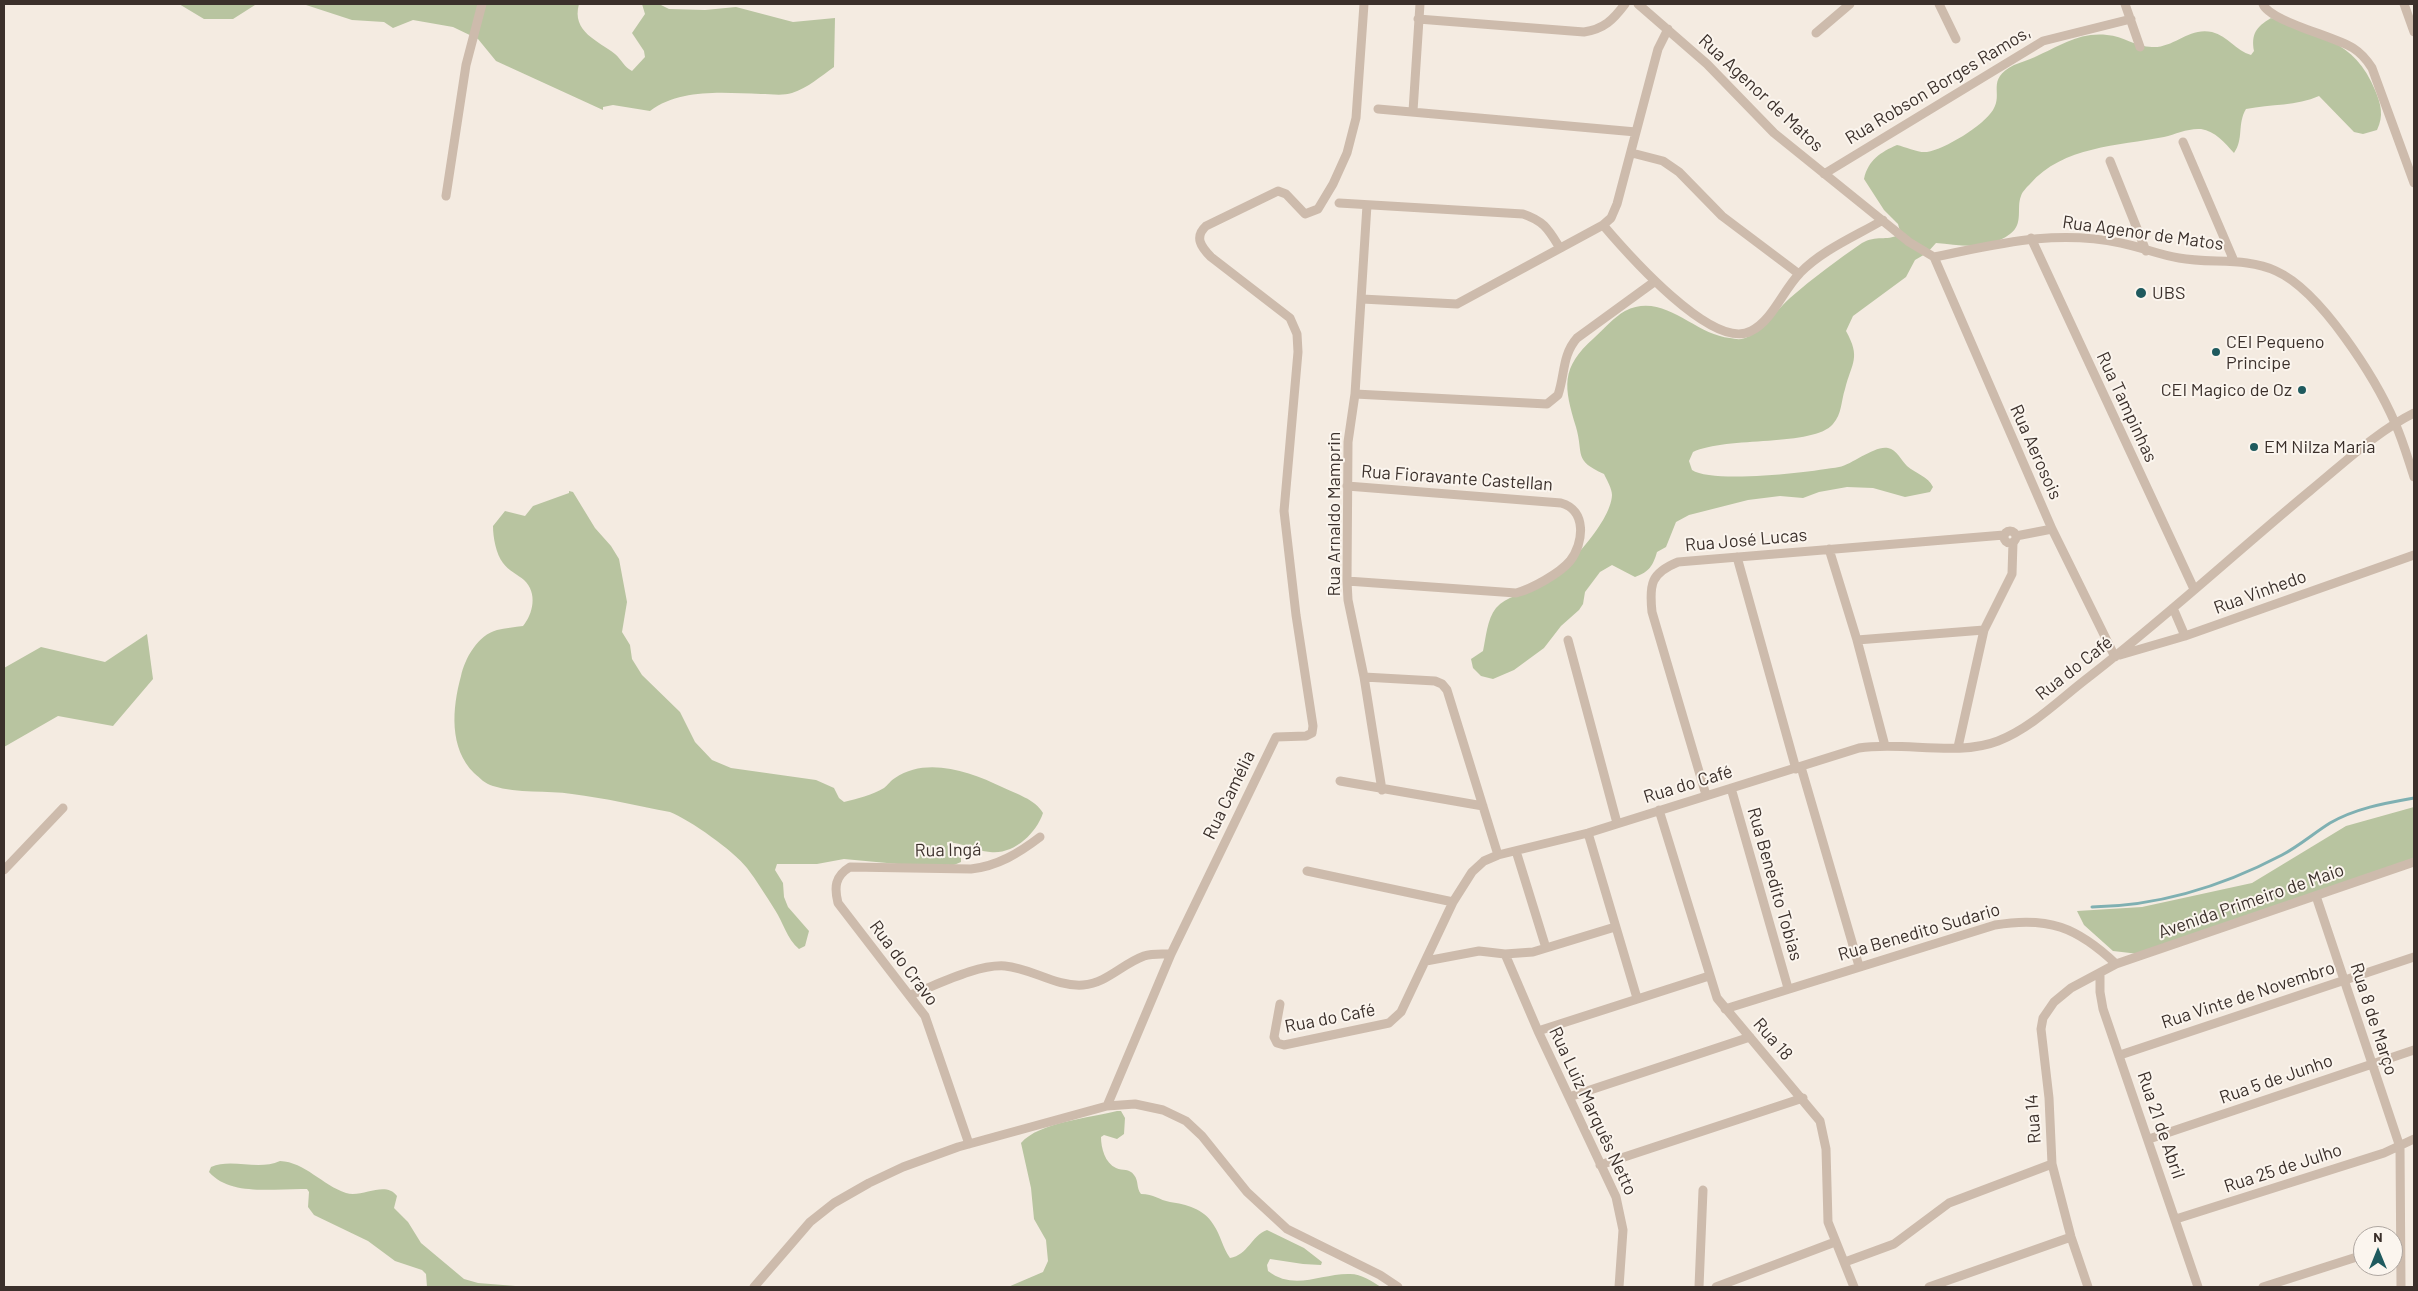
<!DOCTYPE html>
<html>
<head>
<meta charset="utf-8">
<style>
	body { margin:0 }
	#map { position:relative; width:2418px; height:1291px; overflow:hidden; background:#f4ebe1; font-family:Barlow,sans-serif }
	canvas { display:block }
	.frame { position:absolute; inset:0; border:5px solid #3b302b; pointer-events:none }
	.north { position:absolute; left:2353px; top:1226px; width:50px; height:50px; box-sizing:border-box; background:#fbf5ee; border:1px solid #aea6a0; border-radius:50%; rotate:0deg; font-size:14px; font-weight:700; line-height:20px; text-align:center; color:#3b302b }
	.north::after { content:''; display:block; margin:auto; width:18px; height:22px; background:#1f5a5e; clip-path:polygon(50% 0,100% 100%,50% 72%,0 100%) }
</style>
</head>
<body>
<div id="map">
<canvas width="2418" height="1291"></canvas>
<div class="frame"></div>
<div class="north">N</div>
</div>
<script>
const c = document.querySelector('canvas').getContext('2d');
c.lineJoin = 'round';
function fillPath(path, color) { c.fillStyle = color; c.fill(path, 'evenodd'); }
function strokePath(path, color, width, dash) { c.strokeStyle = color; c.lineWidth = width; c.lineCap = dash ? 'butt' : 'round'; c.setLineDash(dash || []); c.stroke(path); }
function label(font, color, halo, rows, align = 'center') {
  c.font = font + ' Barlow,sans-serif'; c.lineWidth = 4; c.setLineDash([]); c.textBaseline = 'middle'; c.strokeStyle = halo; c.fillStyle = color; for (const [text, x, y, turn = 0] of rows) {
    c.save(); c.translate(x, y); c.rotate((+turn || 0) * Math.PI / 180); c.textAlign = isNaN(turn) ? turn : align; if (halo) c.strokeText(text, 0, 0); c.fillText(text, 0, 0); c.restore();
  }
}
fillPath(new Path2D(`
	M 179,4 L 273,4 L 255,5 L 233,19 L 204,19 Z
	M 303,4 L 579,4 C 571,32 599,41 615,54 C 622,60 624,67 632,71 L 645,57 L 644,51 L 632,33 L 645,14 L 642,4 L 659,4 L 669,9 L 705,10 L 736,7 L 793,22 L 835,18 L 834,67 C 821,76 808,88 792,93 C 783,96 770,94 761,94 C 724,93 681,88 650,111 L 613,105 L 603,107 L 603,110 L 496,61 L 478,39 L 453,27 L 413,20 L 393,28 L 384,22 L 352,20 Z
	M 2271,18 C 2316,35 2355,40 2375,90 C 2381,104 2384,116 2377,130 L 2363,134 L 2354,132 L 2319,96 C 2297,106 2271,104 2246,109 C 2237,124 2244,139 2234,153 C 2225,143 2215,131 2201,129 C 2188,128 2176,134 2164,137 C 2118,146 2063,146 2030,184 C 2027,187 2022,192 2021,196 C 2016,208 2024,224 2010,234 C 1987,251 1961,245 1936,243 L 1927,253 L 1915,260 L 1906,277 L 1853,316 L 1846,331 C 1861,358 1852,362 1845,389 C 1841,401 1842,414 1833,424 C 1814,447 1727,436 1693,452 L 1689,461 L 1692,470 C 1713,484 1811,472 1839,467 C 1853,464 1875,445 1888,448 C 1897,450 1901,460 1907,466 C 1916,474 1928,476 1933,487 L 1930,492 L 1905,497 L 1873,488 L 1847,487 L 1819,492 L 1803,498 L 1780,496 L 1748,500 L 1689,515 L 1676,522 L 1666,547 L 1657,552 C 1653,566 1649,572 1635,577 L 1612,565 L 1600,572 L 1585,592 L 1583,604 L 1579,610 L 1561,626 L 1544,648 L 1514,670 L 1493,679 L 1481,676 L 1473,668 L 1471,659 L 1483,651 C 1486,638 1487,619 1496,608 C 1506,596 1524,594 1537,588 C 1561,576 1611,523 1612,495 C 1612,489 1607,480 1604,474 C 1573,460 1584,455 1576,427 C 1564,387 1560,368 1594,338 C 1603,330 1614,317 1625,311 C 1664,291 1694,335 1730,338 C 1735,339 1740,340 1745,338 C 1766,330 1774,312 1790,298 C 1813,278 1837,260 1862,243 C 1876,235 1887,241 1898,235 L 1900,231 L 1898,224 L 1884,210 L 1864,179 C 1868,160 1881,152 1897,145 C 1906,147 1918,153 1927,152 C 1945,149 1983,126 1993,110 C 2004,93 1985,80 2014,65 C 2021,62 2029,60 2035,57 C 2060,46 2079,32 2107,35 C 2124,36 2137,48 2154,47 C 2175,47 2189,27 2212,32 C 2228,36 2236,51 2251,55 L 2254,51 C 2251,34 2256,27 2271,18 Z
	M 569,491 L 573,492 L 595,528 L 611,546 L 619,559 L 627,602 L 622,632 L 630,645 L 632,659 L 642,675 L 680,712 L 695,742 L 712,760 L 731,768 L 816,780 L 834,788 L 839,798 L 844,802 C 857,799 872,795 884,788 C 888,785 891,780 895,778 C 927,756 971,772 1002,787 C 1016,794 1035,799 1043,813 C 1036,834 1013,855 990,852 C 975,851 963,843 947,842 L 947,845 L 961,858 L 961,862 L 954,865 L 919,866 L 844,859 L 817,864 L 777,864 L 775,870 L 783,883 L 784,897 L 788,907 L 809,931 L 805,946 L 799,949 C 787,939 783,922 775,910 C 766,896 757,881 747,868 C 734,851 690,820 670,812 C 638,806 605,798 572,794 C 547,790 518,794 493,786 C 485,784 480,778 474,773 C 449,748 452,709 461,676 C 465,658 478,635 497,630 C 505,628 515,627 523,626 C 533,614 538,593 524,580 C 518,575 508,570 503,563 C 496,554 493,537 493,526 L 505,511 L 525,516 L 533,506 L 569,493 Z
	M 147,634 L 153,679 L 113,726 L 58,716 L 4,747 L 4,668 L 41,647 L 105,662 Z
	M 2414,807 L 2414,858 L 2139,954 L 2113,951 L 2084,925 L 2077,911 L 2142,907 L 2252,883 L 2346,826 Z
	M 1117,1111 L 1121,1111 L 1125,1118 L 1124,1134 L 1117,1139 L 1104,1135 L 1101,1137 C 1101,1148 1105,1163 1116,1168 C 1123,1171 1129,1168 1134,1175 C 1139,1181 1136,1188 1141,1194 C 1154,1194 1159,1200 1170,1202 C 1186,1204 1204,1209 1213,1224 C 1221,1235 1222,1247 1230,1258 C 1248,1255 1251,1236 1267,1230 L 1304,1248 L 1322,1262 L 1321,1265 L 1303,1264 L 1270,1259 L 1267,1265 L 1268,1271 C 1294,1291 1320,1274 1348,1274 C 1360,1273 1372,1281 1381,1287 L 1008,1287 L 1043,1272 L 1048,1261 L 1046,1240 L 1034,1219 L 1031,1188 L 1021,1143 C 1039,1122 1090,1118 1117,1111 Z
	M 280,1161 C 305,1162 322,1185 346,1193 C 363,1198 385,1180 397,1196 L 394,1208 L 408,1222 L 421,1243 L 464,1279 L 478,1283 L 528,1287 L 427,1287 L 426,1274 L 422,1270 L 395,1261 L 368,1241 L 314,1215 L 308,1207 L 309,1192 L 307,1189 C 275,1188 231,1197 209,1172 L 211,1167 C 232,1158 258,1171 280,1161 Z`), '#b8c4a0');
strokePath(new Path2D(`
	M 2092,907 C 2159,906 2223,886 2282,855 C 2299,846 2314,833 2330,823 C 2356,808 2386,803 2414,798`), '#7fb0b2', 3);
strokePath(new Path2D(`
	M 1638,4 L 1707,64 L 1774,133 L 1909,242 L 1934,257 C 1999,244 2054,229 2121,243 C 2141,247 2160,255 2179,258 C 2211,264 2246,257 2276,271 C 2321,291 2376,379 2395,423 C 2403,441 2408,459 2414,477
	M 1939,4 L 1956,39
	M 2125,4 L 2140,47
	M 2263,4 C 2269,21 2334,36 2353,48 C 2361,53 2367,60 2372,68 L 2414,183
	M 2404,4 L 2414,32
	M 1418,19 L 1584,32 C 1604,29 1613,20 1625,4
	M 1816,33 L 1850,4
	M 1378,109 L 1636,132
	M 1413,111 L 1420,4
	M 2183,142 L 2234,261
	M 1632,153 L 1663,161 L 1679,172 L 1722,216 L 1799,274
	M 2110,161 L 2146,251
	M 1824,174 L 2043,41 L 2131,19
	M 446,196 L 466,65 L 482,4
	M 1339,203 L 1523,214 C 1544,221 1548,229 1560,248
	M 1367,205 L 1355,394 L 1348,442 L 1347,581 L 1348,600 L 1364,677 L 1382,790
	M 1603,225 C 1626,252 1713,352 1751,331 C 1773,320 1783,290 1800,273 C 1822,250 1856,236 1883,220
	M 2031,238 L 2194,589
	M 1934,257 L 2052,529 L 2115,657
	M 1362,299 L 1457,304 L 1603,225 L 1611,218 L 1617,204 L 1658,49 L 1668,29
	M 1355,394 L 1547,404 L 1558,395 C 1565,375 1562,355 1577,338 L 1654,282
	M 1347,486 L 1561,503 C 1587,510 1584,543 1570,561 C 1560,573 1532,589 1516,593 L 1347,581
	M2004 537a6 6 0 1 1 12 0a6 6 0 1 1-12 0Z
	M 2016,536 L 2052,529
	M 1829,549 L 1857,640 L 1885,746
	M 1737,557 L 1796,769
	M 2173,608 L 2185,636
	M 1568,640 L 1617,823
	M 1857,640 L 1984,630
	M 2120,655 L 2185,636 L 2414,555
	M 1364,677 L 1435,681 L 1442,684 L 1447,690 L 1498,855
	M 1958,747 L 1984,630 L 2012,574 L 2013,542
	M 1801,767 L 1859,966
	M 1340,781 L 1483,806
	M 1731,788 L 1788,988
	M 1706,795 L 1652,612 C 1649,584 1651,573 1678,562 L 2004,535
	M 1659,810 L 1717,998 L 1820,1121 L 1826,1149 L 1828,1222 L 1854,1287
	M 1588,833 L 1637,998
	M 1516,851 L 1546,948
	M 4,870 L 63,808
	M 1307,871 L 1453,902
	M 2316,896 L 2400,1147 L 2401,1287
	M 1505,954 L 1538,1031 L 1616,1197 L 1623,1230 L 1619,1287
	M 1426,961 L 1479,951 L 1505,954 L 1533,952 L 1615,927
	M 2100,973 L 2100,992 L 2103,1009 L 2198,1287
	M 910,995 C 937,985 977,964 1005,966 C 1031,968 1056,987 1083,985 C 1107,983 1122,964 1144,956 C 1153,953 1162,954 1171,954
	M 1280,1004 L 1274,1037 L 1277,1043 L 1284,1045 L 1389,1023 L 1401,1012 L 1453,902 L 1472,872 L 1484,861 L 1498,855 L 1588,833 L 1859,748 C 1903,741 1957,757 1998,741 C 2031,728 2058,701 2085,680 C 2163,620 2235,553 2311,490 C 2344,463 2376,432 2414,413
	M 1725,1009 L 1995,925 C 2048,916 2077,927 2116,964
	M 1538,1031 L 1709,976
	M 2120,1055 L 2414,957
	M 1569,1097 L 1750,1037
	M 1107,1106 L 1171,954 L 1276,737 L 1306,736 L 1312,733 L 1313,726 L 1296,615 L 1284,511 L 1298,352 L 1297,334 L 1290,318 L 1211,257 C 1201,247 1194,237 1206,226 L 1278,191 L 1286,194 L 1305,214 L 1318,209 L 1333,184 L 1347,153 L 1356,118 L 1364,4
	M 2149,1139 L 2414,1050
	M 969,1144 L 925,1016 L 838,903 C 834,887 835,876 850,867 L 971,869 C 998,866 1019,853 1040,837
	M 1600,1165 L 1803,1098
	M 2176,1219 L 2384,1153 L 2414,1139
	M 1845,1262 L 1894,1244 L 1949,1203 L 2052,1164
	M 754,1287 L 810,1222 L 834,1203 L 869,1183 L 903,1167 L 958,1147 L 1107,1106 L 1135,1104 L 1163,1110 L 1186,1121 L 1202,1136 L 1247,1192 L 1287,1229 L 1380,1275 L 1398,1287
	M 1699,1287 L 1703,1190
	M 1716,1287 L 1835,1242
	M 1929,1287 L 2071,1237
	M 2088,1287 L 2071,1237 L 2052,1164 L 2049,1098 L 2041,1029 L 2043,1018 L 2054,1002 L 2071,988 L 2116,964 L 2414,862
	M 2263,1287 L 2363,1255`), '#cdbbac', 9);
for (const [x, y, r, color] of [
	[2141,293,6,"#1f5a5e"],
	[2216,352,5,"#1f5a5e"],
	[2302,390,5,"#1f5a5e"],
	[2254,447,5,"#1f5a5e"]
]) { const dot = new Path2D(); dot.arc(x, y, r, 0, 2 * Math.PI); c.fillStyle = color; c.fill(dot); strokePath(dot, '#fbf5ee', 2); }
label('18px', '#3b302b', '#fbf5ee', [
	["Rua Robson Borges Ramos,",1938,85,-31],
	["Rua Agenor de Matos",1761,93,43],
	["Rua Agenor de Matos",2143,233,8],
	["Rua Tampinhas",2127,407,65],
	["Rua Aerosois",2036,452,66],
	["Rua Fioravante Castellan",1457,478,4],
	["Rua Arnaldo Mamprin",1334,514,-90],
	["Rua José Lucas",1746,540,-5],
	["Rua Vinhedo",2260,592,-20],
	["Rua do Café",2074,668,-38],
	["Rua do Café",1688,784,-17],
	["Rua Camélia",1229,795,-64],
	["Rua Ingá",948,850,-1],
	["Rua Benedito Tobias",1775,884,74],
	["Avenida Primeiro de Maio",2251,901,-19],
	["Rua Benedito Sudario",1919,932,-16],
	["Rua do Cravo",904,963,53],
	["Rua Vinte de Novembro",2248,995,-18],
	["Rua do Café",1330,1018,-11],
	["Rua 8 de Março",2374,1019,72],
	["Rua 18",1773,1039,49],
	["Rua 5 de Junho",2276,1079,-19],
	["Rua Luiz Marquês Netto",1593,1111,65],
	["Rua 14",2033,1119,-94],
	["Rua 21 de Abril",2161,1125,71],
	["Rua 25 de Julho",2283,1168,-18]
]);
label('18px', '#3b302b', '#fbf5ee', [
	["UBS",2152,293],
	["CEI Pequeno",2226,342],
	["Principe",2226,363],
	["CEI Magico de Oz",2292,390,"right"],
	["EM Nilza Maria",2264,447]
], 'left');
</script>
</body>
</html>
